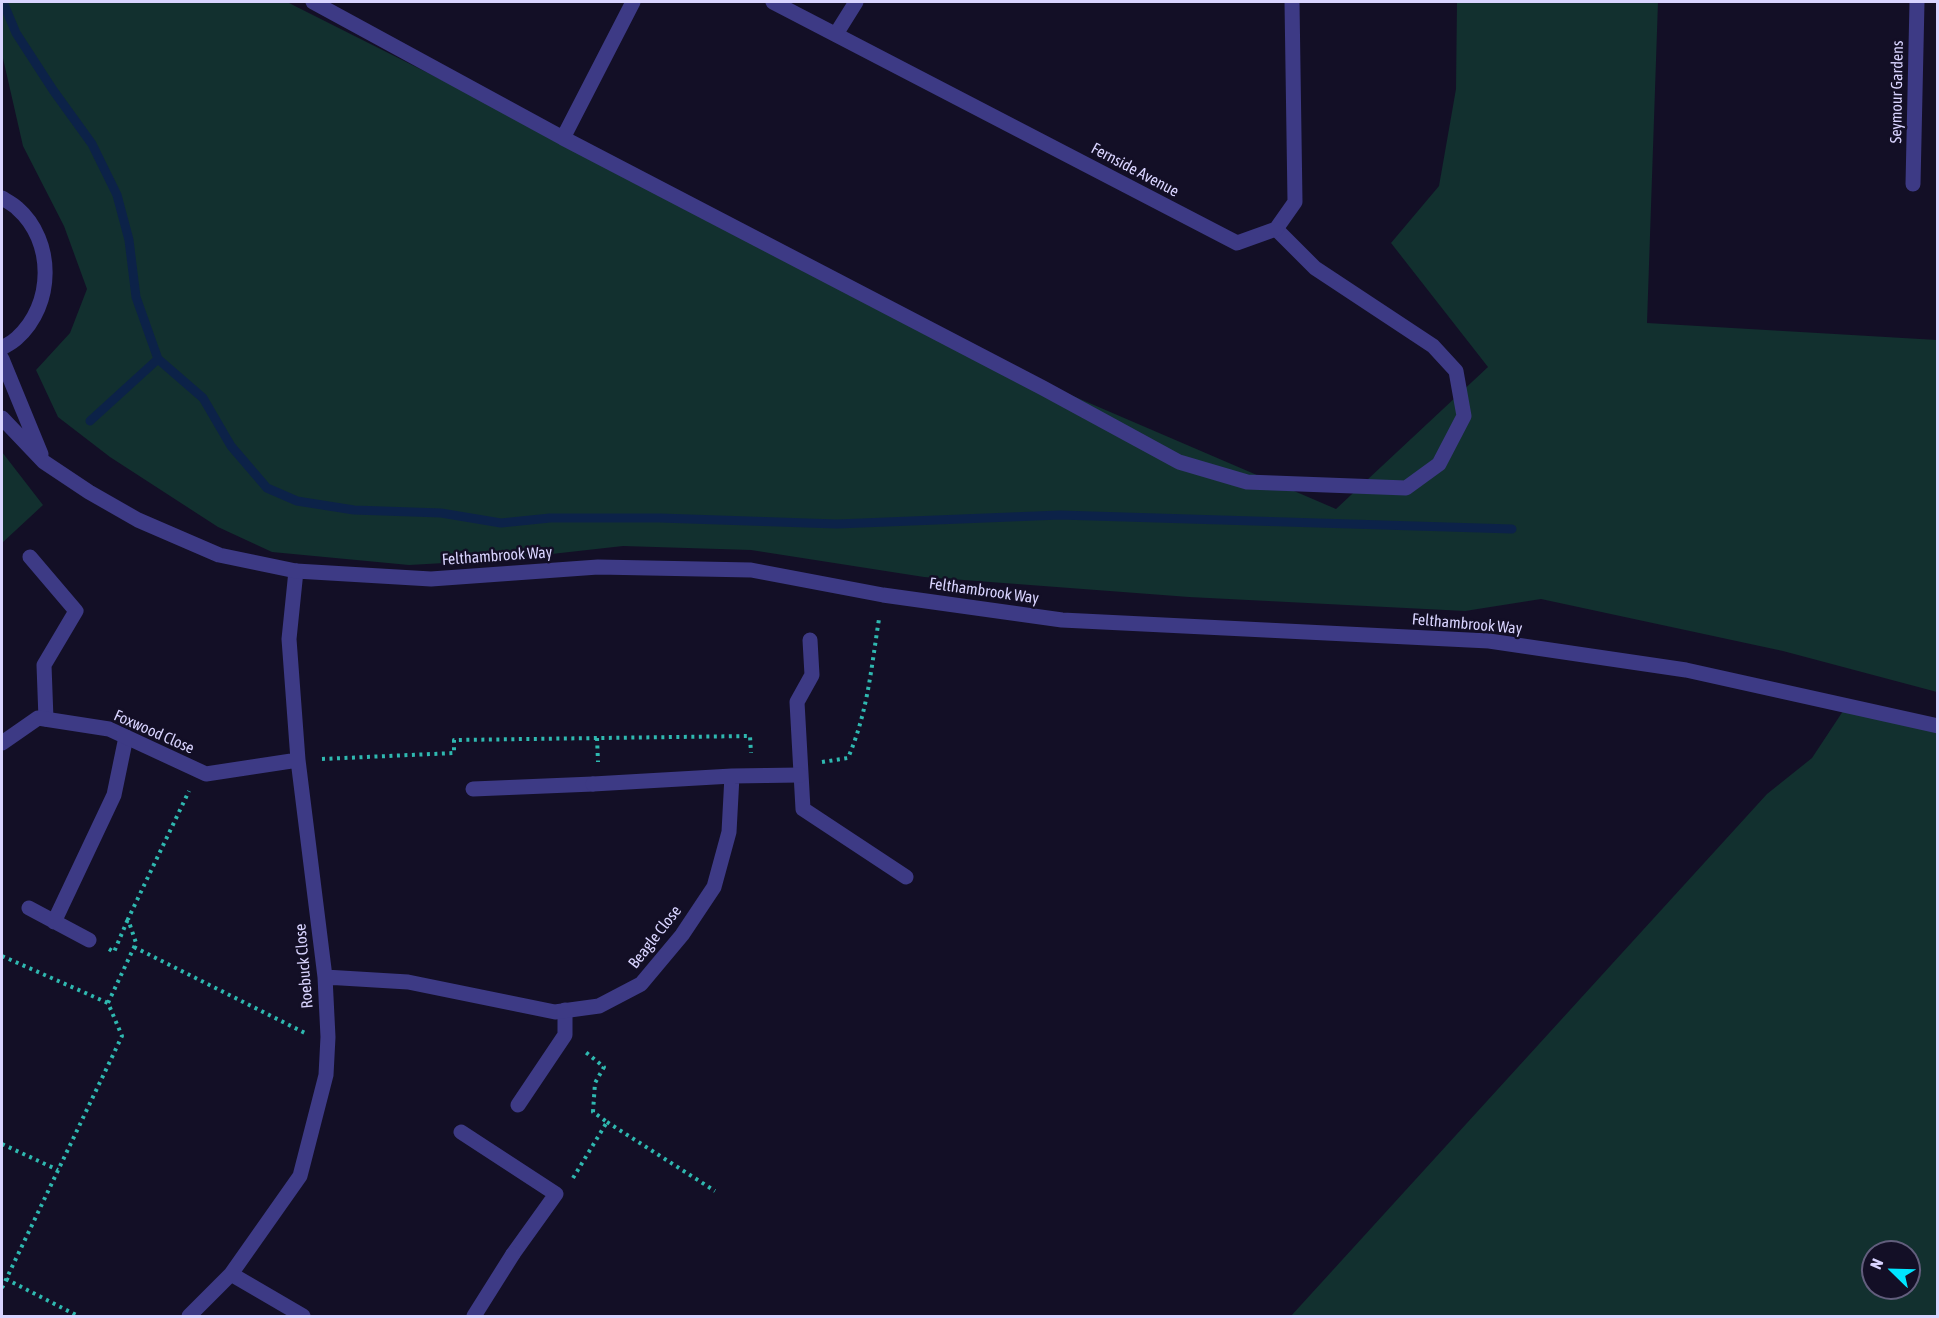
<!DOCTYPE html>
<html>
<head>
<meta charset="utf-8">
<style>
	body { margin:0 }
	#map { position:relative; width:1939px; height:1318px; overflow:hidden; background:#130f26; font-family:"Asap Condensed",sans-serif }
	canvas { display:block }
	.frame { position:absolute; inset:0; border:3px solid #d9d4ff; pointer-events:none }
	.north { position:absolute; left:1861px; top:1240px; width:60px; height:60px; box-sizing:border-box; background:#130f26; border:2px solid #625e7d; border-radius:50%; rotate:293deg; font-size:16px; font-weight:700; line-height:24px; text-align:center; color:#d9d4ff }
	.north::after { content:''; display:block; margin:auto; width:21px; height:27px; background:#00e5ff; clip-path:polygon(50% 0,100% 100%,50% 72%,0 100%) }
</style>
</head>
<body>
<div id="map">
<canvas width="1939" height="1318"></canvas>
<div class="frame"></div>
<div class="north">N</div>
</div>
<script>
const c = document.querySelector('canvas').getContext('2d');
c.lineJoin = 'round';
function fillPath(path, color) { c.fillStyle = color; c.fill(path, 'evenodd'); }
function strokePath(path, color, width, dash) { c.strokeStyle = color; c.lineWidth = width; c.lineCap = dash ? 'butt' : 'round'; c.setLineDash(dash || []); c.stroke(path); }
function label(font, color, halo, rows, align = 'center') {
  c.font = font + ' "Asap Condensed",sans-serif'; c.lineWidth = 5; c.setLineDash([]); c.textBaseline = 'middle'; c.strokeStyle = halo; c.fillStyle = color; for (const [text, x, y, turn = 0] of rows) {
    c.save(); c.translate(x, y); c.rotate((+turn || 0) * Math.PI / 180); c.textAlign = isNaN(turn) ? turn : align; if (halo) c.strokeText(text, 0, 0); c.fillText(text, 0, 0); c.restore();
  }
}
fillPath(new Path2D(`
	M 2,2 L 287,2 L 1052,387 L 1336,509 L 1488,367 L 1391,243 L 1439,186 L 1456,89 L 1457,2 L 1658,2 L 1647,323 L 1937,340 L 1937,692 L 1783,651 L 1541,599 L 1465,611 L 1189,597 L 924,577 L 751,550 L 623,546 L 498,560 L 409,565 L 272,552 L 218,527 L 110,457 L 58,417 L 36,370 L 70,333 L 87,289 L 64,226 L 23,146 L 2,54 Z
	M 2,452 L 43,505 L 2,543 Z
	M 1847,705 L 1937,726 L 1937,1316 L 1291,1316 L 1767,794 L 1812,758 ZM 1873,1252 L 1909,1252 L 1909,1288 L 1873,1288 Z`), '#12302f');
strokePath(new Path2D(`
	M 3,2 L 16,33 L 53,90 L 92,144 L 117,195 L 129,240 L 136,297 L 158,359
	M 90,421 L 158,359 L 203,398 L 231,446 L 267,488 L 297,501 L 354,510 L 441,513 L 501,523 L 550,518 L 660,518 L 837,524 L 1060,515 L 1512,529`), '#0c2248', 9);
strokePath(new Path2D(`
	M 597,738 L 598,762
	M 322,759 L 454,753 L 454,740 L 750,736 L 751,753
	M 822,762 L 848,758 C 868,711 871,669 879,619
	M 134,947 L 305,1033
	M 109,949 L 114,952 L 128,919
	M 2,956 L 108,1003
	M 607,1122 L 715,1191
	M 2,1144 L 58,1170
	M 573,1178 L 607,1122 L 593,1112 L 595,1083 L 604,1067 L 583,1050
	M 6,1279 L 78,1316
	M 2,1288 L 122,1036 L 108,1003 L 136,943 L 128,919 L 189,791`), '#2fb8b0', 4, [3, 4.5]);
strokePath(new Path2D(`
	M 313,2 L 563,138 L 633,2
	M 563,138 L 1043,388 L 1179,462 L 1247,482 L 1406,488 L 1439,464 L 1464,416 L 1456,371 L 1433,346 L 1315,268 L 1276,229
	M 30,557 L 76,611 L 44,665 L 46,719
	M 810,640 L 812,675 L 797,702 L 803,809 L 906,877
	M 473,789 L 593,784
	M 29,908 L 89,940
	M 54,922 L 114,795 L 126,737
	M 518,1105 L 565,1035 L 565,1010
	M 461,1132 L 556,1194 L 513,1254`), '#3d3a85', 15);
strokePath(new Path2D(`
	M 773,2 L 1237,243 L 1276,229 L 1295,202 L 1292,2
	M 836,34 L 856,2
	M 1913,184 L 1917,2
	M 2,743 L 38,718 L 109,729 L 206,774 L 298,760
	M 593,784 L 732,776
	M 325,977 L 408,982 L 555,1012 L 599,1006 L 641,984 L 682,935 L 714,887 L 729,832 L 732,776 L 800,775
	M 231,1274 L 303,1316
	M 189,1316 L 231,1274 L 300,1176 L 326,1075 L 328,1037 L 325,977 L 298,760 L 289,639 L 296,571
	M 474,1316 L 513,1254`), '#3d3a85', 15);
strokePath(new Path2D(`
	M 2,198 C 7,201 13,204 17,208 C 55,241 54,305 17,338 C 13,342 7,345 2,348
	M 2,359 L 41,454
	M 2,418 L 44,462 L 89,492 L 138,520 L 219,555 L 296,571 L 431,579 L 598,567 L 751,570 L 883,595 L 1062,620 L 1489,641 L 1686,670 L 1938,726`), '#3d3a85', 15);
label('16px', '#d9d4ff', '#130f26', [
	["Seymour Gardens",1897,92,-89],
	["Fernside Avenue",1135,170,28],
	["Felthambrook Way",497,556,-4],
	["Felthambrook Way",984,591,8],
	["Felthambrook Way",1467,624,5],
	["Foxwood Close",154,732,24],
	["Beagle Close",655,937,-52],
	["Roebuck Close",304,966,-95]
]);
</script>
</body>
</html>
